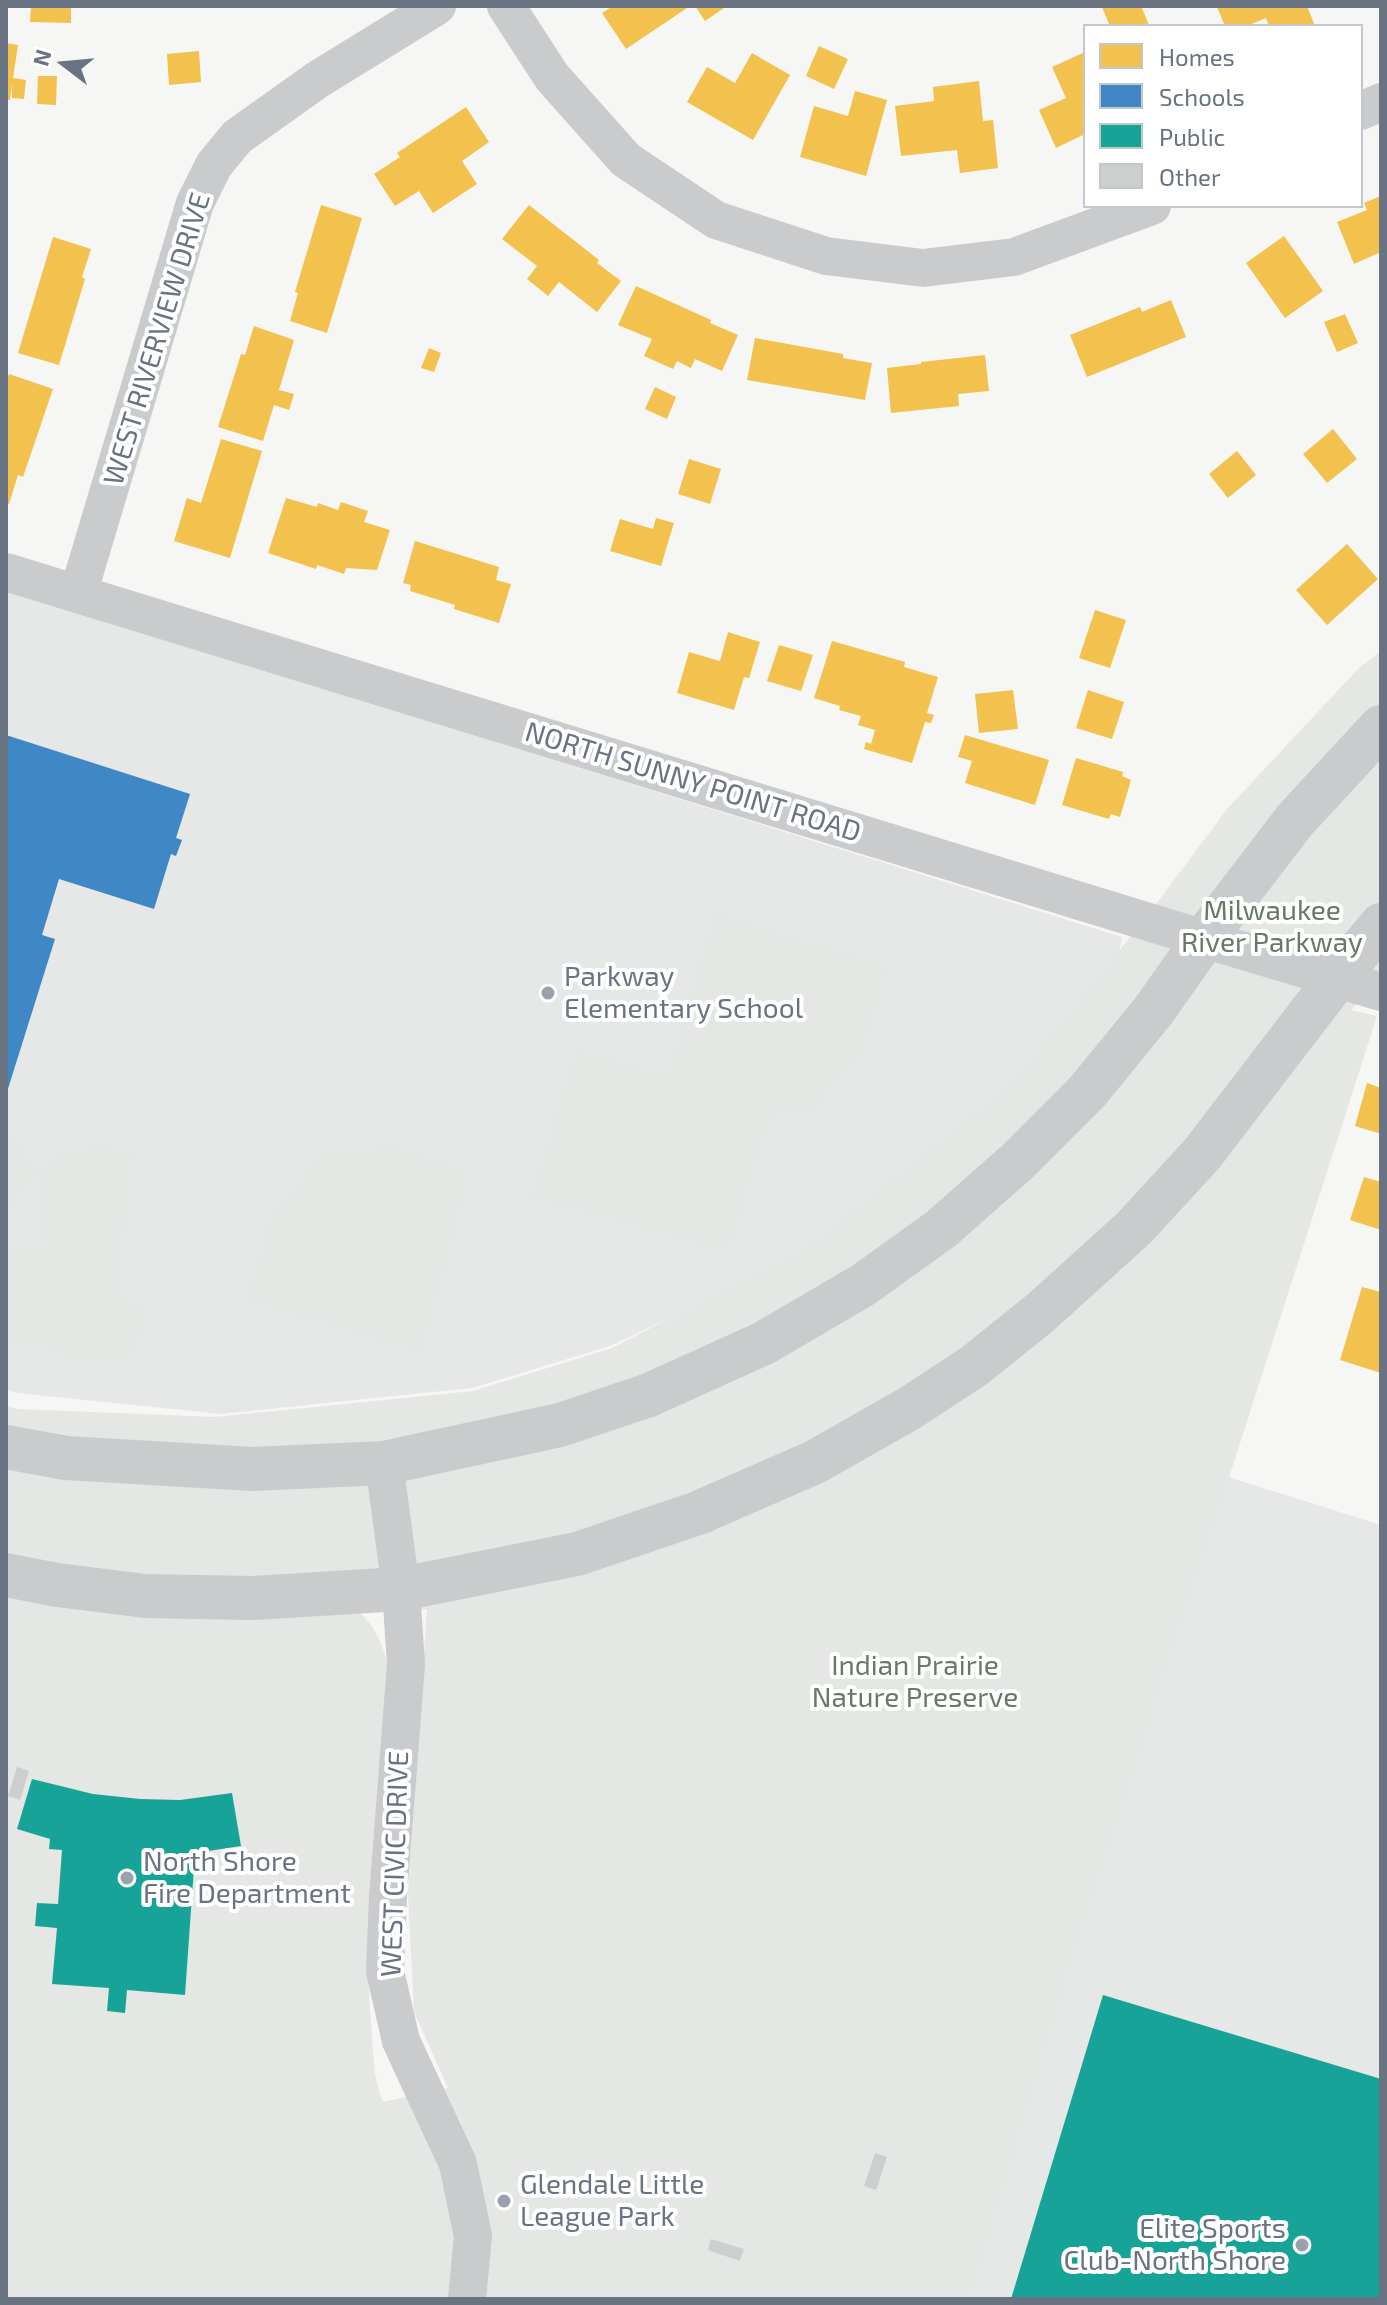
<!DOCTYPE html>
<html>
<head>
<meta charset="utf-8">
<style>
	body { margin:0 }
	#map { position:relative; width:1387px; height:2305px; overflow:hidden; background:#f6f6f5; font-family:"Exo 2",sans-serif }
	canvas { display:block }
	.frame { position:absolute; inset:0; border:8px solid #697382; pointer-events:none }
	.legend { position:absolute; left:1083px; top:24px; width:280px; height:184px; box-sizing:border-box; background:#fff; border:2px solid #c3c7cd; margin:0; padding:10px 14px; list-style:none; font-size:24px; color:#697382 }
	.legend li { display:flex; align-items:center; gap:16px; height:40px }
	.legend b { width:40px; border:2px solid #c3c7cd }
	.north { position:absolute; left:24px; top:24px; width:80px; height:80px; -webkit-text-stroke:6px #fff; paint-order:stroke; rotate:286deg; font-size:22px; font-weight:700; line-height:32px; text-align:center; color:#697382 }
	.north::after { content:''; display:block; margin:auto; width:28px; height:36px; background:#697382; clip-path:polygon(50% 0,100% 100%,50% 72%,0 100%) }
</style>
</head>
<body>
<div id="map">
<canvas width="1387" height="2305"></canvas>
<div class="frame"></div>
<ul class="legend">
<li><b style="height:22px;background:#f2c14e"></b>Homes</li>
<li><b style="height:22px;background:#3f88c5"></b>Schools</li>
<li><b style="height:22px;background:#17a398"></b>Public</li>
<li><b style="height:22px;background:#cdcece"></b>Other</li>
</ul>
<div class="north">N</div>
</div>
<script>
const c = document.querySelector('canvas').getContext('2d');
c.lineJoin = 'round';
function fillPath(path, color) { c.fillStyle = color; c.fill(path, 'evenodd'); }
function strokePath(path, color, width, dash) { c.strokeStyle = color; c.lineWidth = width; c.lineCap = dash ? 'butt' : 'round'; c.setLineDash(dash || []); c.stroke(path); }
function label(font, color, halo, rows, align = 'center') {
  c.font = font + ' "Exo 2",sans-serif'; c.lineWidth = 8; c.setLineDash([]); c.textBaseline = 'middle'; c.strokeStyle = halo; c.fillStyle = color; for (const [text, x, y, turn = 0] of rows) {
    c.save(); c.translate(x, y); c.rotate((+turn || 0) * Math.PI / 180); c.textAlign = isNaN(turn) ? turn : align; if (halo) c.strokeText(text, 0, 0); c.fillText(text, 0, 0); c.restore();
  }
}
fillPath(new Path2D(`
	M 6,589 L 1122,937 L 1118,958 L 1011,1087 L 802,1255 L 610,1346 L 472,1388 L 221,1414 L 17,1393 L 6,1390 Z
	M 1228,1477 L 1381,1525 L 1381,2299 L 973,2299 L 1080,1942 Z`), '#e6e7e7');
fillPath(new Path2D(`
	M 1381,651 L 1381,980 L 1351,1010 L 1377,1016 L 1080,1942 L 973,2299 L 6,2299 L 6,1406 L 17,1409 L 215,1417 L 473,1391 L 612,1348 L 801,1250 L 1007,1086 L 1145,919 L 1227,809 L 1359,668 ZM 427,1609 L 408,1894 L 414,2012 L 448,2088 L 383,2102 C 372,2077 374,2051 371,2024 C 362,1906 379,1788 389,1670 C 382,1644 379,1632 360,1613 Z
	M 713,910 L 890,965 L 863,1055 L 810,1114 L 771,1118 L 729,1254 L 529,1199 L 575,1047 L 667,1074 Z
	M 12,1135 L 41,1174 L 59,1152 L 93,1144 L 135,1149 L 122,1266 L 123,1297 L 149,1308 L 137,1354 L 110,1362 L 77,1363 L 41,1344 L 6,1342 L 6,1245 L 49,1249 L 36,1230 L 41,1177 L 19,1193 L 11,1218 L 6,1217 L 6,1140 Z
	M 397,1144 L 471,1173 L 423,1355 L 245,1302 L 271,1211 L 324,1152 Z`), '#e4e7e3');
fillPath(new Path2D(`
	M 31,6 L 71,6 L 71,23 L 30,22 Z
	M 613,6 L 690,6 L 626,49 L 602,13 Z
	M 695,6 L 727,6 L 705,21 Z
	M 1104,6 L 1141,6 L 1149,25 L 1110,26 L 1102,7 Z
	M 1220,6 L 1307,6 L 1315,26 L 1269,26 L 1266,18 L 1247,26 L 1225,26 L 1217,7 Z
	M 6,43 L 18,45 L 13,78 L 26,80 L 24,99 L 12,98 L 12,84 L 10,100 L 6,100 Z
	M 819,46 L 848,59 L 834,89 L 806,76 Z
	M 199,51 L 201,82 L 169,85 L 167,54 Z
	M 1085,52 L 1085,134 L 1056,148 L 1039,110 L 1066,98 L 1052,67 Z
	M 752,53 L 790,75 L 753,140 L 687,102 L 707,67 L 735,83 Z
	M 38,76 L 57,76 L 56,105 L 37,104 Z
	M 979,81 L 983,121 L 993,120 L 998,168 L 960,173 L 957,150 L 901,156 L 895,106 L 934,101 L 933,87 Z
	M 855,91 L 887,100 L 866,176 L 800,157 L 814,106 L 848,116 Z
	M 466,107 L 489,142 L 462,161 L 477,184 L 433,213 L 419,191 L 395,206 L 374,174 L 400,157 L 397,153 Z
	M 1381,196 L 1381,252 L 1354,264 L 1337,222 L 1367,210 L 1364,203 Z
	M 321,205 L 362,218 L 327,333 L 290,321 L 298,293 L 295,292 Z
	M 529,205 L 599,260 L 597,263 L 621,281 L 597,312 L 559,282 L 548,296 L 527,279 L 537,266 L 502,239 Z
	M 1284,236 L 1323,291 L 1285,318 L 1246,263 Z
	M 53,237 L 91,249 L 82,277 L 85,279 L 59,365 L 18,353 Z
	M 636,286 L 711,320 L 710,323 L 738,335 L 722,371 L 695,359 L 691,368 L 677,361 L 673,369 L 644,356 L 652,339 L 618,325 Z
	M 1171,300 L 1186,337 L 1087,377 L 1070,335 L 1140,307 L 1142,312 Z
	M 1345,314 L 1358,343 L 1337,352 L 1324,322 Z
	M 254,326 L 294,340 L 279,390 L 294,394 L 289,410 L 274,405 L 263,441 L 218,427 L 241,354 L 245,355 Z
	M 755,338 L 843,354 L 843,358 L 872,363 L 865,400 L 747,380 Z
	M 429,348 L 441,353 L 434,372 L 421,368 Z
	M 985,355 L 989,391 L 958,394 L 959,406 L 891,413 L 887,368 L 921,364 L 921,362 Z
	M 9,374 L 53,389 L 23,477 L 18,475 L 9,504 L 6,503 L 6,382 Z
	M 655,387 L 676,397 L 667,419 L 645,409 Z
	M 1333,429 L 1357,459 L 1327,483 L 1303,454 Z
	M 221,439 L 262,451 L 230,558 L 174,541 L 187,498 L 201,503 Z
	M 1237,451 L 1256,475 L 1228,498 L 1209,474 Z
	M 689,459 L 721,469 L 710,504 L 678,494 Z
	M 286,498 L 317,507 L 318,503 L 338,510 L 341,502 L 368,511 L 364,522 L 390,530 L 377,570 L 346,568 L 344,574 L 317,565 L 316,569 L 268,553 Z
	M 656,518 L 674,523 L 661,566 L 610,551 L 620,519 L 653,529 Z
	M 415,541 L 499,567 L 496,580 L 511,584 L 499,623 L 454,609 L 455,605 L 410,591 L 411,585 L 403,583 Z
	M 1347,544 L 1378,579 L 1327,625 L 1296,590 Z
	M 1095,610 L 1126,620 L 1110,668 L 1079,658 Z
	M 728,632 L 760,642 L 749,678 L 744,677 L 734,710 L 677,693 L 689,652 L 720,661 Z
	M 832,641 L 905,662 L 904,667 L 938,677 L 927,713 L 934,715 L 931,723 L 925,722 L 912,763 L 864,749 L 866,742 L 871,744 L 875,730 L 858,725 L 861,716 L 839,710 L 840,706 L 814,698 Z
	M 779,645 L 813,655 L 801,691 L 767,681 Z
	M 1013,690 L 1018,729 L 979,733 L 975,694 Z
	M 1088,690 L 1124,702 L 1112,739 L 1076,728 Z
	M 965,735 L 1049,760 L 1035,805 L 965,783 L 972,761 L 958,757 Z
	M 1076,758 L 1123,772 L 1122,776 L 1131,780 L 1120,817 L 1111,814 L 1109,819 L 1062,805 Z
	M 1367,1083 L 1381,1088 L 1381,1134 L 1355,1126 Z
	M 1364,1177 L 1381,1182 L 1381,1230 L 1350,1220 Z
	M 1362,1287 L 1381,1292 L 1381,1373 L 1340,1360 Z`), '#f2c14e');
fillPath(new Path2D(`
	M 6,735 L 190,794 L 176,838 L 182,840 L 176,856 L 171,854 L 154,909 L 59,879 L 42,935 L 55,939 L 7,1092 Z`), '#3f88c5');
fillPath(new Path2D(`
	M 32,1779 L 93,1794 L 140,1799 L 180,1800 L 232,1793 L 241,1846 L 195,1853 L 185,1995 L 127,1990 L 125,2013 L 107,2011 L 109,1988 L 52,1984 L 57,1928 L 35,1926 L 37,1903 L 58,1904 L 62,1850 L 49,1849 L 50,1839 L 17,1829 Z
	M 1103,1995 L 1381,2079 L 1381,2299 L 1011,2299 Z`), '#17a398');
fillPath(new Path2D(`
	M 17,1767 L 29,1771 L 20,1800 L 8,1796 Z
	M 875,2153 L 887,2157 L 876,2190 L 864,2186 Z
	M 711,2239 L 744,2249 L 740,2261 L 708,2250 Z`), '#cdcece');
strokePath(new Path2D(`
	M 506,6 L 552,77 L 626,160 L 716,220 L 826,256 L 923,268 L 1014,257 L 1152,206
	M 1361,111 L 1381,102
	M 6,572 L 1204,939 L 1381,992
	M 78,594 L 195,203 L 214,165 L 237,137 L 317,80 L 437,6
	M 384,1463 L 401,1589 L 406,1664 L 388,1897 L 385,1971 L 401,2041 L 458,2164 L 473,2236 L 467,2299`), '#cacbcc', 38);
strokePath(new Path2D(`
	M 6,1447 L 66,1458 L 253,1469 L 384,1463 L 560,1425 L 649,1395 L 764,1343 L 863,1285 L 941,1229 L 1018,1161 L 1087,1092 L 1154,1010 L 1204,939 L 1295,820 L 1381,727
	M 6,1575 L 57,1585 L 145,1596 L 253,1598 L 401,1589 L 577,1554 L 698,1513 L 815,1462 L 910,1408 L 974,1366 L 1040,1313 L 1134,1228 L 1202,1154 L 1337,978 L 1381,925`), '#cacbcc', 44);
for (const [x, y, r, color] of [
	[548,993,8,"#9aa1aa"],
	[127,1878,8,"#9aa1aa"],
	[504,2201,8,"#9aa1aa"],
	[1302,2245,8,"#9aa1aa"]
]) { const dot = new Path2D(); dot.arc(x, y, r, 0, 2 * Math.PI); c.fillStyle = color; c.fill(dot); strokePath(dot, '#fff', 3); }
label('28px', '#697382', '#fff', [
	["WEST RIVERVIEW DRIVE",157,339,-73],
	["NORTH SUNNY POINT ROAD",693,782,17],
	["WEST CIVIC DRIVE",395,1864,-88]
]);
label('28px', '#687a67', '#fff', [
	["Milwaukee",1272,911],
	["River Parkway",1272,943],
	["Indian Prairie",915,1666],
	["Nature Preserve",915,1698]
]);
label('28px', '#697382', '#fff', [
	["Parkway",564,977],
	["Elementary School",564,1009],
	["North Shore",143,1862],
	["Fire Department",143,1894],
	["Glendale Little",520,2185],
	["League Park",520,2217],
	["Elite Sports",1286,2229,"right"],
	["Club-North Shore",1286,2261,"right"]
], 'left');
</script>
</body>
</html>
